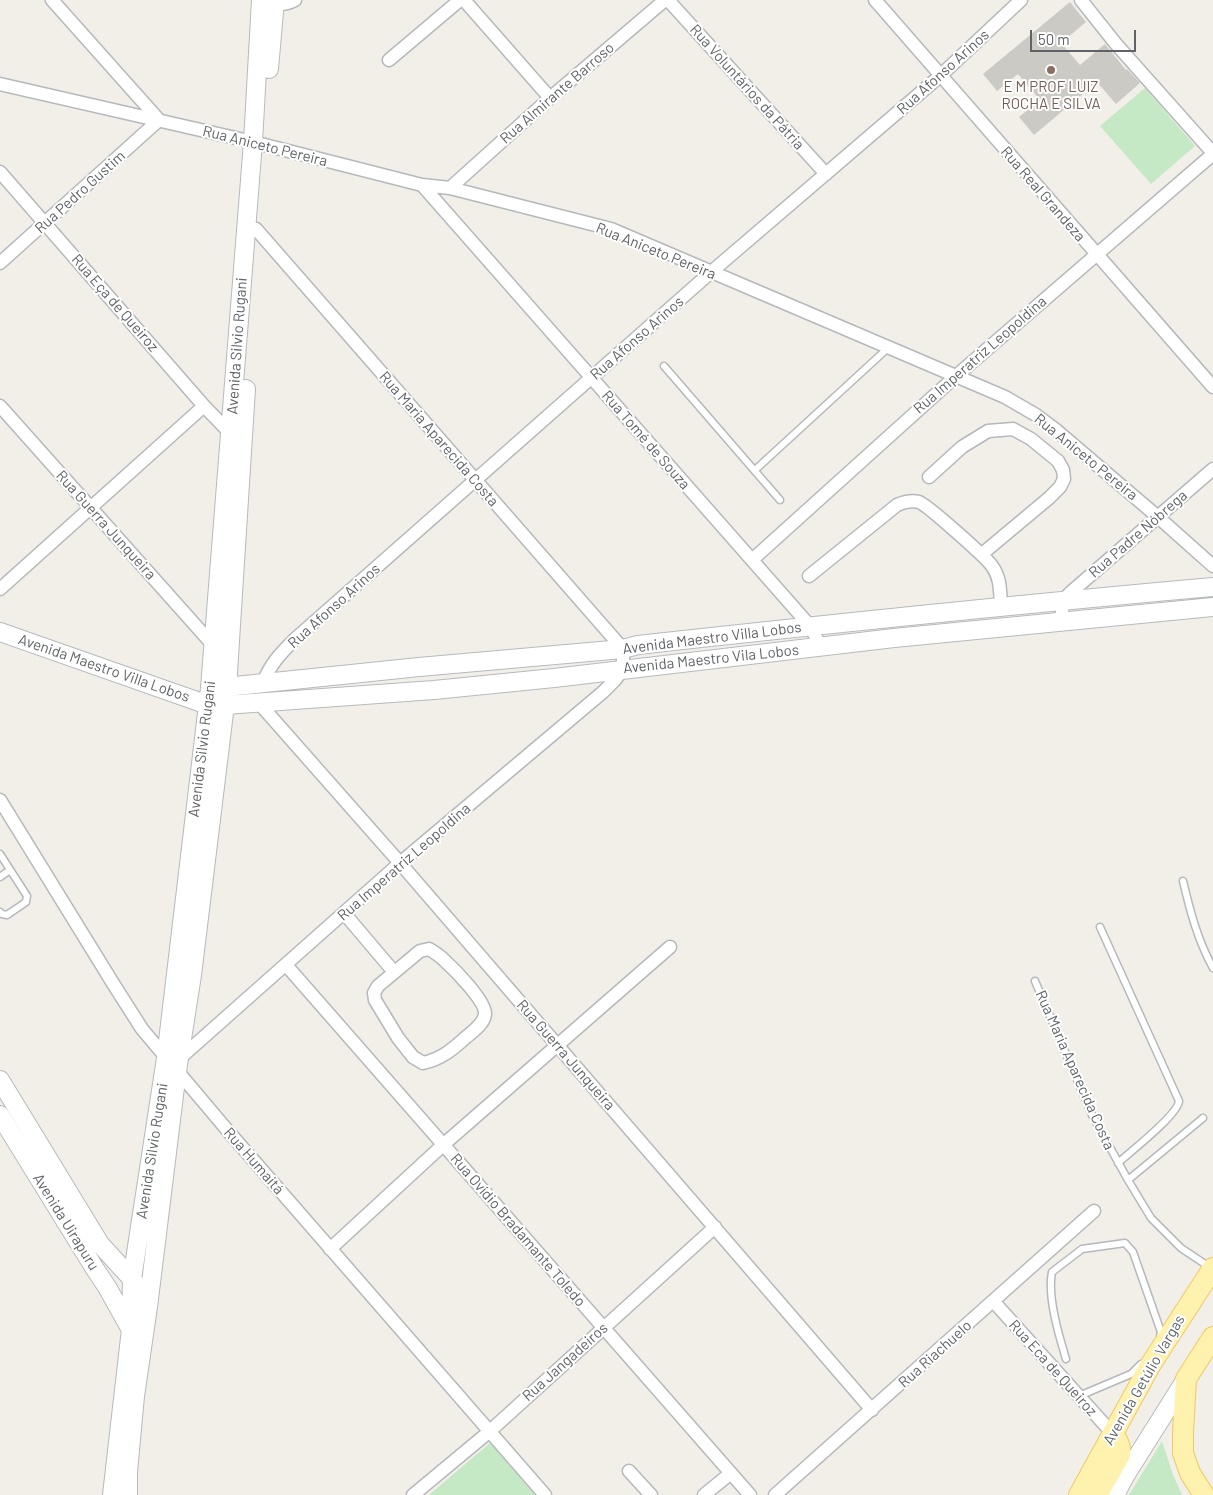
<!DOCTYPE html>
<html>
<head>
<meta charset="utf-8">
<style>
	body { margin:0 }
	#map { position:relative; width:1213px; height:1495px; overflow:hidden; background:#f1efe8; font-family:Barlow,sans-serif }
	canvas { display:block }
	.scale { position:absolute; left:1030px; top:30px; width:106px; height:22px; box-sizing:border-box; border:2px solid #5f6368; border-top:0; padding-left:6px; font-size:15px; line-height:18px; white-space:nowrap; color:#5f6368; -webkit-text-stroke:4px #fff; paint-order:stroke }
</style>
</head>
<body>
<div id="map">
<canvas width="1213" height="1495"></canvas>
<div class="scale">50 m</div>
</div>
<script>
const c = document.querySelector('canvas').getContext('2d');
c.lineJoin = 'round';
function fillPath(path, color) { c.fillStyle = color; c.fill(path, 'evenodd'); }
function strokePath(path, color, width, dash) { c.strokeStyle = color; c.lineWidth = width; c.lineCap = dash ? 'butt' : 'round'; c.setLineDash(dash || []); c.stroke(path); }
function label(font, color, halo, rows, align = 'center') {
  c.font = font + ' Barlow,sans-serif'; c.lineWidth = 4; c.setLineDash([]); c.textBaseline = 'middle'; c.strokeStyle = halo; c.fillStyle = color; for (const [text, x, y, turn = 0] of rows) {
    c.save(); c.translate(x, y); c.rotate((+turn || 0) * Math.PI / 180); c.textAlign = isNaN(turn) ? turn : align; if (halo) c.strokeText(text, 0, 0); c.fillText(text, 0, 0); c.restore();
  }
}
fillPath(new Path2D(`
	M 1145,88 L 1195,146 L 1151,184 L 1100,126 Z
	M 1162,1441 L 1173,1475 L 1182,1495 L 1129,1495 Z
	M 490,1443 L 535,1495 L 429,1495 Z`), '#c5e8c5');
fillPath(new Path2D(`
	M 1070,2 L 1086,22 L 1061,43 L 1080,65 L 1105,44 L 1126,70 L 1127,69 L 1140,83 L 1116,104 L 1097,82 L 1034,135 L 1019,117 L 1040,100 L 1018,74 L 997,91 L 983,74 Z`), '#cccac5');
const lane = new Path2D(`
	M 664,366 L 780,500
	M 755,470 L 888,348
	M 0,854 L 27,896 L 26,902 L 7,915 L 2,914 L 0,912
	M 0,877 L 10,870
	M 1183,881 C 1190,911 1198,941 1213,968
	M 1100,927 L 1179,1101 C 1178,1115 1130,1152 1118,1163
	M 1035,981 L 1092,1115 L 1128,1180 L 1151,1218 L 1181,1248 L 1211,1268
	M 1128,1180 L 1203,1118
	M 1066,1359 C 1059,1336 1047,1296 1052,1272 L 1082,1249 L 1125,1243 L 1133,1252 L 1161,1332 L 1160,1337
	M 1079,1396 L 1131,1374 L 1141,1364`);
const street = new Path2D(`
	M 464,0 L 550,98
	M 668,0 L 826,174
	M 875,0 L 1213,387
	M 1081,0 L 1116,44 L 1213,153
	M 268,2 C 277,5 286,5 295,0
	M 389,60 L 460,0
	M 0,84 L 253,142 L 422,185 L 450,188 L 611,229 L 1005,397 L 1036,415 L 1056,430 L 1158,517 L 1213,566
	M 0,172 L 204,406 L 233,436
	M 422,185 L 810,626 L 821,647
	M 450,188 L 550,98 L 665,0
	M 0,263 L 159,120 L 52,0
	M 0,406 L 213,645
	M 929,477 L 962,447 L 988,431 L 1013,429 L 1031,439 L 1058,461 L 1063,470 L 1064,479 L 1060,487 L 1049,498 L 982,554
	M 752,560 L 956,376 L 1213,154
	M 809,576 L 897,505 C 904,502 911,500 919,502 C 926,504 987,558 992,566 C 1001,578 1000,592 1001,607
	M 0,589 L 204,406
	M 1060,623 L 1064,600 L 1070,593 L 1213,469
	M 263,684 C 269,665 281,653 295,639 L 710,273 L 940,76 L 1021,0
	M 258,702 L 400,863 L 872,1410
	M 0,800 L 114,985 L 142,1029 L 228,1131 L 545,1495
	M 344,913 L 394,972
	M 429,949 C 434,952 440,956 444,960 C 454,969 487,1002 485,1015 C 483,1025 472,1032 465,1038 C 452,1050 441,1059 423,1063 L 413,1057 L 398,1038 L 375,1000 L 374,993 L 378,986 L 420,951 Z
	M 286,965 L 750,1495
	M 176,1059 L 179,1059 L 400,863 L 603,692 L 615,680 L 623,669 L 623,649 L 256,229 L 246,226
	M 330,1249 L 443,1145 L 670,947
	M 994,1302 L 1113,1434
	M 629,1471 L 651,1495
	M 413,1495 L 490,1431 L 715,1227
	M 704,1495 L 731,1473
	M 775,1495 L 1094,1211`);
const secondary = new Path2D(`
	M 269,69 L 275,0
	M 0,632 L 208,705 L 225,705 L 434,690 L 554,678 L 894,638 L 1213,607
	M 216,688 L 419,667 L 623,649 L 638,645 C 829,624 1021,604 1213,587
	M 0,1080 L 100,1244 L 132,1279 L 137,1286
	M 0,1115 L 95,1269 L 107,1287 L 130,1328
	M 112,1495 L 131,1329 L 132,1279 L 166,1058 L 210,688 L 253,142 L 261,0
	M 128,1495 L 128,1472 L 135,1396 L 148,1307 L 177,1071 L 192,975 L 227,688 L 246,389
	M 1115,1495 L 1125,1476 L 1186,1379`);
const primary = new Path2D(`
	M 1079,1495 L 1151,1364 L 1213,1268
	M 1097,1495 L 1120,1455 C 1121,1446 1118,1441 1113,1434
	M 1204,1495 L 1190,1473 L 1183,1453 L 1183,1432 L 1186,1379 L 1213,1337`);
strokePath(lane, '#b5b8bc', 9);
strokePath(street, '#b5b8bc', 15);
strokePath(secondary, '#b6babf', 20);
strokePath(primary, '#f2c960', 22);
strokePath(lane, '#fff', 6);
strokePath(street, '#fff', 12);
strokePath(secondary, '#fff', 18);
strokePath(primary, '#fff2af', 20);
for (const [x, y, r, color] of [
	[1051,70,5,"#8d6e63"]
]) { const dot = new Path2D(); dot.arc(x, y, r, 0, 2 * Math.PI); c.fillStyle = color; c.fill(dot); strokePath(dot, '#fff', 2); }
label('15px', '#5f6368', '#fff', [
	["Rua Afonso Arinos",943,72,-42],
	["Rua Voluntários da Pátria",747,87,48],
	["Rua Almirante Barroso",557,93,-41],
	["Rua Aniceto Pereira",265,146,14],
	["Rua Pedro Gustim",80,192,-42],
	["Rua Real Grandeza",1043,194,49],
	["Rua Aniceto Pereira",656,251,22],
	["Rua Eça de Queiroz",115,303,49],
	["Rua Afonso Arinos",637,338,-41],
	["Avenida Silvio Rugani",237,346,-86],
	["Rua Imperatriz Leopoldina",980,355,-41],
	["Rua Maria Aparecida Costa",439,439,49],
	["Rua Tomé de Souza",646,440,49],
	["Rua Aniceto Pereira",1086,457,39],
	["Rua Guerra Junqueira",106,525,48],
	["Rua Padre Nóbrega",1138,534,-41],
	["Rua Afonso Arinos",334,606,-42],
	["Avenida Maestro Villa Lobos",712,638,-7],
	["Avenida Maestro Vila Lobos",711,659,-6],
	["Avenida Maestro Villa Lobos",104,668,19],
	["Avenida Silvio Rugani",202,749,-83],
	["Rua Imperatriz Leopoldina",404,862,-41],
	["Rua Guerra Junqueira",566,1055,49],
	["Rua Maria Aparecida Costa",1075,1070,66],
	["Avenida Silvio Rugani",152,1151,-81],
	["Rua Humaitá",254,1161,49],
	["Avenida Uirapuru",66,1222,58],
	["Rua Ovídio Bradamante Toledo",518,1230,49],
	["Rua Riachuelo",935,1354,-42],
	["Rua Jangadeiros",565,1362,-42],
	["Rua Eca de Queiroz",1053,1368,48],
	["Avenida Getúlio Vargas",1144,1380,-60]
]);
label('15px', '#785e54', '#fff', [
	["E M PROF LUIZ",1051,87],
	["ROCHA E SILVA",1051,104]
]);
</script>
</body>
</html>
